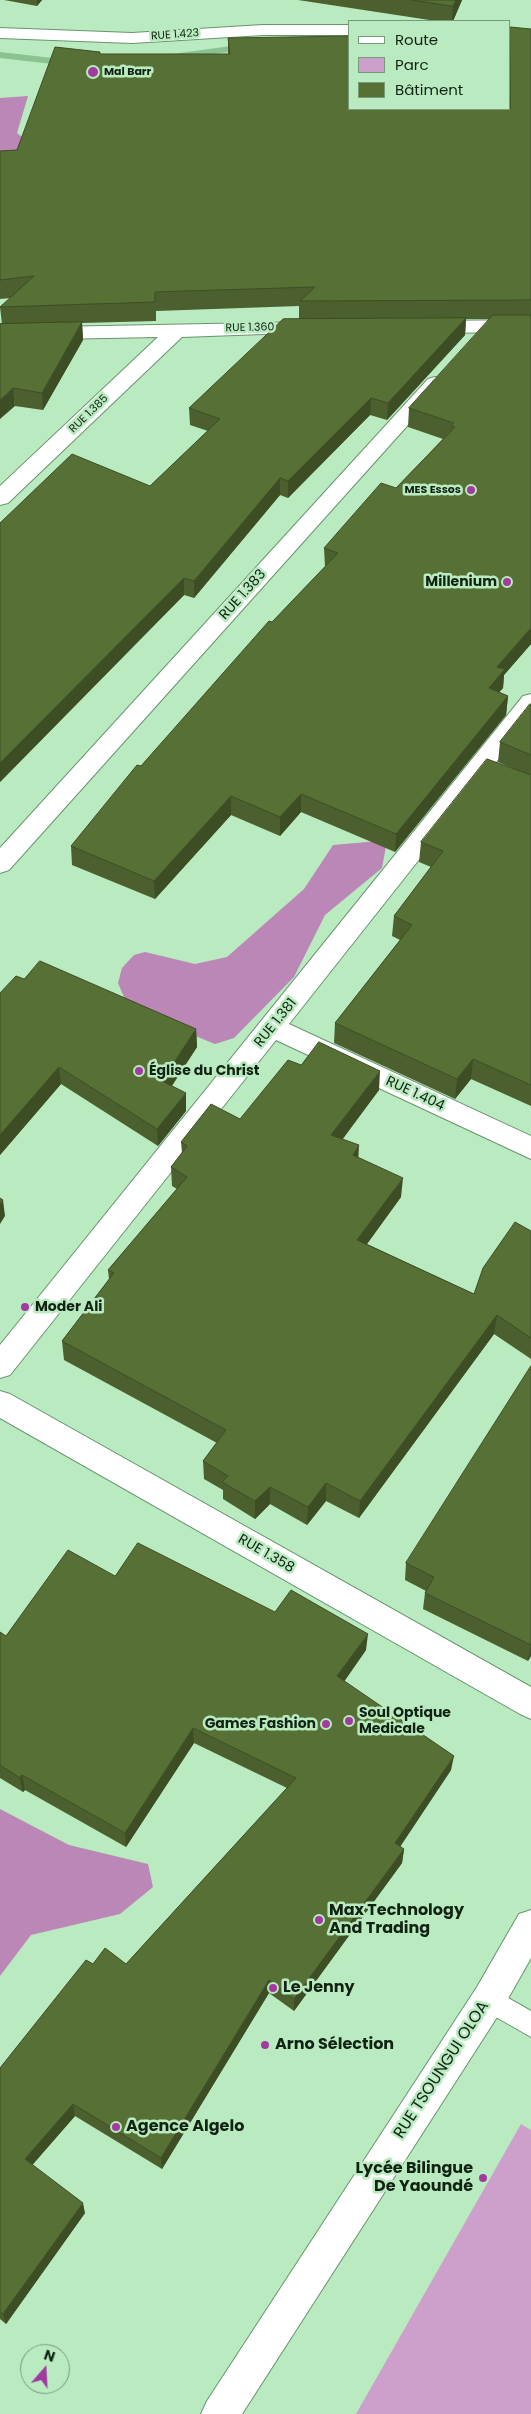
<!DOCTYPE html>
<html>
<head>
<meta charset="utf-8">
<style>
	body { margin:0 }
	#map { position:relative; width:531px; height:2414px; overflow:hidden; background:#baeabf; font-family:Poppins,sans-serif }
	canvas { display:block }
	.legend { position:absolute; left:348px; top:20px; width:162px; height:90px; box-sizing:border-box; background:#baeabf; border:1px solid #769b7b; margin:0; padding:6px 9px; list-style:none; font-size:15px; color:#112414 }
	.legend li { display:flex; align-items:center; gap:10px; height:25px }
	.legend b { width:25px; border:1px solid #769b7b }
	.north { position:absolute; left:20px; top:2344px; width:50px; height:50px; box-sizing:border-box; background:#baeabf; border:1px solid #769b7b; border-radius:50%; rotate:19deg; font-size:14px; font-weight:700; line-height:20px; text-align:center; color:#112414 }
	.north::after { content:''; display:block; margin:auto; width:18px; height:22px; background:#a13ba0; clip-path:polygon(50% 0,100% 100%,50% 72%,0 100%) }
</style>
</head>
<body>
<div id="map">
<canvas width="531" height="2414"></canvas>
<ul class="legend">
<li><b style="height:6px;background:#fff"></b>Route</li>
<li><b style="height:14px;background:#cda0cb"></b>Parc</li>
<li><b style="height:14px;background:#577035"></b>Bâtiment</li>
</ul>
<div class="north">N</div>
</div>
<script>
const c = document.querySelector('canvas').getContext('2d');
c.lineJoin = 'round';
function fillPath(path, color) { c.fillStyle = color; c.fill(path, 'evenodd'); }
function strokePath(path, color, width, dash) { c.strokeStyle = color; c.lineWidth = width; c.lineCap = dash ? 'butt' : 'round'; c.setLineDash(dash || []); c.stroke(path); }
function label(font, color, halo, rows, align = 'center') {
  c.font = font + ' Poppins,sans-serif'; c.lineWidth = 5; c.setLineDash([]); c.textBaseline = 'middle'; c.strokeStyle = halo; c.fillStyle = color; for (const [text, x, y, turn = 0] of rows) {
    c.save(); c.translate(x, y); c.rotate((+turn || 0) * Math.PI / 180); c.textAlign = isNaN(turn) ? turn : align; if (halo) c.strokeText(text, 0, 0); c.fillText(text, 0, 0); c.restore();
  }
}
fillPath(new Path2D(`
	M 521,2124 L 531,2130 L 531,2414 L 356,2414 Z`), '#cda0cb');
fillPath(new Path2D(`
	M 28,96 L 17,133 L 32,145 L 0,157 L 0,98 Z
	M 379,841 L 386,846 L 382,868 L 325,915 L 294,977 L 234,1038 L 215,1044 L 129,1009 L 118,983 L 122,968 L 134,955 L 145,952 L 195,964 L 227,957 L 304,889 L 333,845 Z
	M 0,1809 L 69,1845 L 148,1864 L 153,1887 L 120,1914 L 31,1935 L 0,1976 Z`), '#ba87b7');
fillPath(new Path2D(`
	M 246,44 L 251,47 L 249,49 L 172,60 L 167,57 L 172,54 Z
	M 0,52 L 70,60 L 75,63 L 70,66 L 0,58 Z`), '#8ac292');
const service = new Path2D(`
	M 489,1987 L 531,2011 L 531,2037 L 480,2008 L 477,1999 L 480,1990 Z`);
const minor = new Path2D(`
	M 263,25 L 350,25 L 350,35 L 263,35 L 132,43 L 0,38 L 0,28 L 132,33 Z
	M 531,320 L 531,332 L 429,333 L 422,331 L 419,327 L 422,323 L 429,321 Z
	M 311,322 L 318,324 L 321,328 L 318,332 L 182,337 L 8,503 L 0,505 L 0,486 L 158,337 L 0,340 L 0,328 Z
	M 435,377 L 442,379 L 445,383 L 442,387 L 9,870 L 0,873 L 0,848 L 428,379 Z
	M 531,694 L 531,718 L 289,1024 L 531,1136 L 531,1159 L 276,1040 L 10,1375 L 0,1378 L 0,1345 L 523,696 Z
	M 0,1391 L 10,1394 L 531,1687 L 531,1719 L 520,1714 L 0,1418 Z`);
const primary = new Path2D(`
	M 531,1910 L 531,1958 L 501,2011 L 242,2414 L 201,2414 L 207,2401 L 477,1987 L 519,1914 Z`);
strokePath(service, '#68956e', 2);
strokePath(minor, '#68956e', 2);
strokePath(primary, '#68956e', 2);
fillPath(service, '#fff');
fillPath(minor, '#fff');
fillPath(primary, '#fff');
fillPath(new Path2D(`
	M 4,0 L 42,0 L 37,6 Z
	M 298,0 L 462,0 L 453,21 L 436,21 Z
	M 531,29 L 531,644 L 504,675 L 503,688 L 499,692 L 508,696 L 506,715 L 395,852 L 301,812 L 280,836 L 231,815 L 155,899 L 72,865 L 71,846 L 141,766 L 272,622 L 325,567 L 324,548 L 396,488 L 443,439 L 408,427 L 409,408 L 490,319 L 466,319 L 465,335 L 387,420 L 370,415 L 288,498 L 280,495 L 194,598 L 184,595 L 0,782 L 0,523 L 150,486 L 208,431 L 190,425 L 189,408 L 299,319 L 299,306 L 156,311 L 156,321 L 82,323 L 83,340 L 43,410 L 15,406 L 2,324 L 0,307 L 11,298 L 0,299 L 0,151 L 17,150 L 100,54 L 228,54 L 228,38 L 350,109 Z
	M 531,704 L 531,1106 L 471,1079 L 455,1099 L 334,1043 L 335,1023 L 400,940 L 392,936 L 394,916 L 431,867 L 419,862 L 421,842 L 512,768 L 498,762 L 500,742 Z
	M 24,979 L 196,1029 L 197,1047 L 172,1086 L 186,1111 L 158,1146 L 61,1084 L 0,1155 L 0,993 Z
	M 301,1065 L 379,1090 L 342,1139 L 358,1158 L 401,1197 L 367,1244 L 474,1294 L 531,1231 L 531,1359 L 494,1334 L 359,1518 L 326,1501 L 307,1525 L 270,1504 L 255,1519 L 223,1499 L 223,1490 L 204,1479 L 203,1461 L 217,1443 L 64,1360 L 62,1341 L 109,1279 L 108,1270 L 177,1189 L 172,1186 L 171,1167 L 182,1153 L 181,1142 L 240,1119 Z
	M 531,1366 L 531,1656 L 528,1661 L 423,1609 L 425,1593 L 426,1591 L 405,1580 L 406,1563 Z
	M 115,1576 L 275,1612 L 366,1650 L 344,1681 L 451,1770 L 400,1847 L 404,1849 L 402,1863 L 294,2011 L 269,1993 L 162,2169 L 75,2116 L 32,2165 L 85,2213 L 6,2324 L 0,2319 L 0,2068 L 93,1964 L 126,1964 L 287,1788 L 194,1743 L 126,1847 L 25,1790 L 23,1792 L 0,1778 L 0,1632 L 6,1636 Z`), '#4b602e');
fillPath(new Path2D(`
	M 37,0 L 42,0 L 37,6 Z
	M 456,0 L 462,0 L 453,21 L 452,21 L 453,6 Z
	M 466,318 L 465,335 L 387,420 L 388,403 Z
	M 82,322 L 83,340 L 43,410 L 42,393 Z
	M 13,388 L 15,406 L 0,419 L 0,400 Z
	M 371,398 L 370,415 L 288,498 L 288,481 Z
	M 280,478 L 280,495 L 194,598 L 194,581 Z
	M 184,578 L 184,595 L 0,782 L 0,763 Z
	M 531,628 L 531,644 L 504,675 L 503,688 L 487,706 L 489,688 L 497,667 Z
	M 508,696 L 506,715 L 395,852 L 396,834 Z
	M 301,794 L 301,812 L 280,836 L 280,817 Z
	M 231,796 L 231,815 L 155,899 L 154,881 Z
	M 196,1029 L 197,1047 L 163,1099 L 162,1081 Z
	M 473,1059 L 471,1079 L 455,1099 L 457,1079 Z
	M 59,1067 L 61,1084 L 0,1155 L 0,1135 Z
	M 380,1071 L 379,1090 L 331,1155 L 331,1135 Z
	M 186,1093 L 186,1111 L 158,1146 L 157,1129 Z
	M 359,1145 L 358,1165 L 353,1155 Z
	M 403,1178 L 401,1197 L 356,1259 L 357,1240 Z
	M 3,1200 L 5,1216 L 0,1224 L 0,1204 Z
	M 497,1315 L 494,1334 L 359,1518 L 360,1501 Z
	M 326,1483 L 326,1501 L 307,1525 L 308,1507 Z
	M 270,1487 L 270,1504 L 255,1519 L 255,1501 Z
	M 368,1634 L 366,1650 L 337,1692 L 337,1676 Z
	M 531,1644 L 531,1656 L 528,1661 Z
	M 193,1728 L 194,1743 L 126,1847 L 125,1833 Z
	M 454,1756 L 451,1770 L 393,1857 L 395,1843 Z
	M 22,1775 L 25,1790 L 23,1792 L 20,1778 Z
	M 404,1849 L 402,1863 L 294,2011 L 294,1999 Z
	M 269,1980 L 269,1993 L 162,2169 L 161,2158 Z
	M 73,2104 L 75,2116 L 28,2170 L 25,2159 Z
	M 83,2203 L 85,2213 L 6,2324 L 3,2314 Z`), '#3d4e25');
const building = new Path2D(`
	M 412,0 L 456,0 L 453,6 Z
	M 510,27 L 531,29 L 531,300 L 300,301 L 315,287 L 155,292 L 155,302 L 0,307 L 34,276 L 0,280 L 0,151 L 17,150 L 55,47 L 100,52 L 100,54 L 230,54 L 228,38 L 350,36 L 350,109 L 510,109 Z
	M 493,315 L 531,315 L 531,628 L 497,667 L 505,669 L 489,688 L 508,696 L 396,834 L 301,794 L 280,817 L 231,796 L 154,881 L 71,846 L 137,765 L 141,766 L 269,621 L 272,622 L 338,553 L 324,548 L 381,483 L 396,488 L 455,427 L 451,426 L 454,423 L 409,408 Z
	M 466,318 L 388,403 L 371,398 L 288,481 L 280,478 L 194,581 L 184,578 L 0,763 L 0,523 L 72,454 L 150,486 L 220,419 L 189,408 L 283,319 Z
	M 82,322 L 42,393 L 13,388 L 0,400 L 0,324 Z
	M 530,704 L 531,704 L 531,755 L 500,742 Z
	M 487,759 L 531,775 L 531,1085 L 473,1059 L 457,1079 L 335,1023 L 412,925 L 394,916 L 443,851 L 421,842 Z
	M 40,961 L 196,1029 L 162,1081 L 186,1093 L 157,1129 L 59,1067 L 0,1135 L 0,993 L 16,976 L 24,979 Z
	M 319,1042 L 380,1071 L 331,1135 L 359,1145 L 353,1155 L 403,1178 L 357,1240 L 474,1294 L 483,1268 L 515,1222 L 531,1231 L 531,1338 L 497,1315 L 360,1501 L 326,1483 L 308,1507 L 270,1487 L 255,1501 L 222,1482 L 228,1476 L 203,1461 L 226,1430 L 62,1341 L 114,1273 L 108,1270 L 187,1177 L 171,1167 L 187,1146 L 181,1142 L 211,1104 L 240,1119 L 288,1060 L 301,1065 Z
	M 0,1198 L 3,1200 L 0,1204 Z
	M 531,1366 L 531,1645 L 425,1593 L 434,1577 L 406,1563 Z
	M 138,1543 L 275,1612 L 291,1590 L 368,1634 L 337,1676 L 454,1756 L 395,1843 L 404,1849 L 294,1999 L 269,1980 L 161,2158 L 73,2104 L 25,2159 L 83,2203 L 3,2314 L 0,2312 L 0,2068 L 86,1960 L 93,1964 L 105,1948 L 126,1964 L 296,1778 L 193,1728 L 125,1833 L 22,1775 L 20,1778 L 0,1765 L 0,1632 L 6,1636 L 68,1550 L 115,1576 Z`);
fillPath(building, '#577035');
strokePath(building, '#3d4e25', 1);
for (const [x, y, r, color] of [
	[93,72,6,"#a13ba0"],
	[471,490,5,"#a13ba0"],
	[507,582,5,"#a13ba0"],
	[139,1071,5,"#a13ba0"],
	[25,1307,5,"#a13ba0"],
	[349,1721,5,"#a13ba0"],
	[326,1724,5,"#a13ba0"],
	[319,1920,5,"#a13ba0"],
	[273,1988,5,"#a13ba0"],
	[265,2045,5,"#a13ba0"],
	[116,2127,5,"#a13ba0"],
	[483,2178,5,"#a13ba0"]
]) { const dot = new Path2D(); dot.arc(x, y, r, 0, 2 * Math.PI); c.fillStyle = color; c.fill(dot); strokePath(dot, '#baeabf', 2); }
label('11px', '#112414', '#baeabf', [
	["RUE 1.423",175,35,-4],
	["RUE 1.360",250,328,-1],
	["RUE 1.385",89,414,-44]
]);
label('bold 11px', '#112414', '#baeabf', [
	["Mal Barr",104,72],
	["MES Essos",461,490,"right"]
], 'left');
label('bold 14px', '#112414', '#baeabf', [
	["Millenium",497,582,"right"],
	["Église du Christ",149,1071],
	["Moder Ali",35,1307],
	["Soul Optique",359,1713],
	["Medicale",359,1729],
	["Games Fashion",316,1724,"right"]
], 'left');
label('14px', '#112414', '#baeabf', [
	["RUE 1.383",243,595,-48],
	["RUE 1.381",276,1023,-51],
	["RUE 1.404",415,1094,25],
	["RUE 1.358",266,1554,30]
]);
label('bold 16px', '#112414', '#baeabf', [
	["Max Technology",329,1911],
	["And Trading",329,1929],
	["Le Jenny",283,1988],
	["Arno Sélection",275,2045],
	["Agence Algelo",126,2127],
	["Lycée Bilingue",473,2169,"right"],
	["De Yaoundé",473,2187,"right"]
], 'left');
label('16px', '#112414', '#baeabf', [
	["RUE TSOUNGUI OLOA",442,2070,-57]
]);
</script>
</body>
</html>
